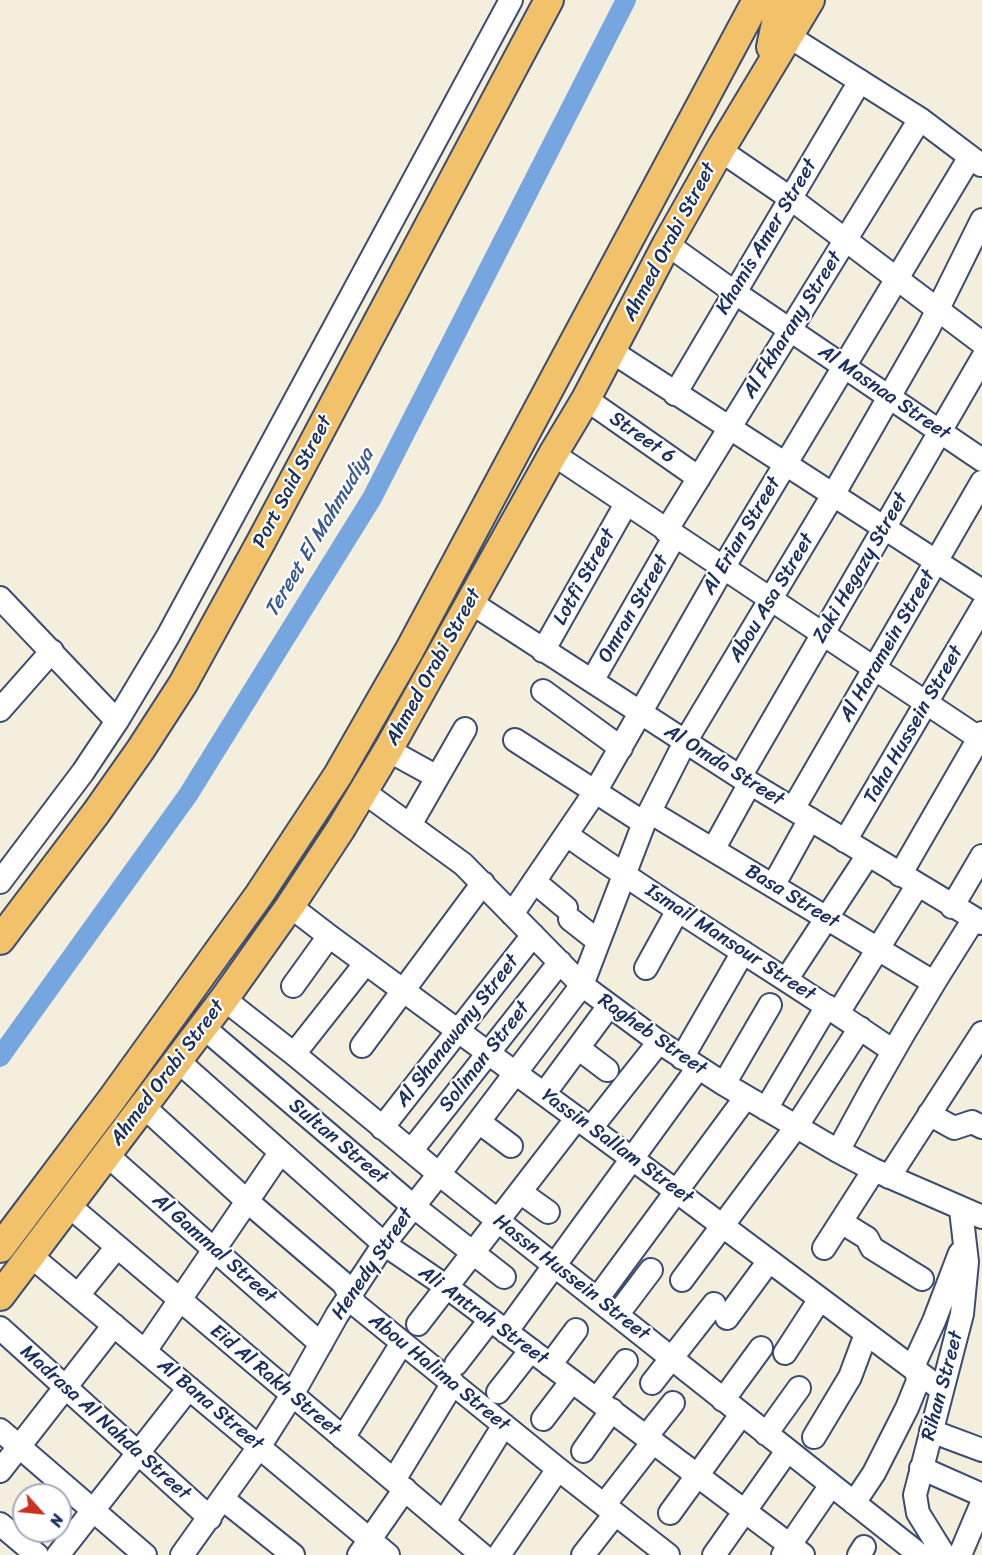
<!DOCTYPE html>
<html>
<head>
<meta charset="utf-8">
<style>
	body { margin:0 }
	#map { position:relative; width:982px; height:1555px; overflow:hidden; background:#f4efdd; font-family:Sriracha,sans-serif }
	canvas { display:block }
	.north { position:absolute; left:12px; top:1483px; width:60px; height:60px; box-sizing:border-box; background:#fff; border:2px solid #a4acbf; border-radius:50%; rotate:117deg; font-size:16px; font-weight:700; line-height:24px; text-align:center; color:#1b2f5e }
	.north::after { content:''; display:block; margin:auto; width:21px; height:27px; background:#c8321e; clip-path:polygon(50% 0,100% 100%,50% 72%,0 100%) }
</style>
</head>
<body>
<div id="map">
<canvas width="982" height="1555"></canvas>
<div class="north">N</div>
</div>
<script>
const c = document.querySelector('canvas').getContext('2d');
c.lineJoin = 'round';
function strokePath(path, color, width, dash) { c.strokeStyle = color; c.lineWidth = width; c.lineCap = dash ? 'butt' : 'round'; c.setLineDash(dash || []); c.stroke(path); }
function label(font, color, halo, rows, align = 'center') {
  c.font = font + ' Sriracha,sans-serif'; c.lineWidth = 4.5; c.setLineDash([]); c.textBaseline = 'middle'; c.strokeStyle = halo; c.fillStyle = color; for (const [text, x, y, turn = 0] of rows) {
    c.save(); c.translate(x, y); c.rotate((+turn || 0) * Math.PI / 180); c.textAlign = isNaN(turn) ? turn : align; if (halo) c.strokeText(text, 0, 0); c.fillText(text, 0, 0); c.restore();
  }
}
strokePath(new Path2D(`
	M 0,1057 L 188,795 L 372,498 L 626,0`), '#75a6e0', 20);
const minor = new Path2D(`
	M 790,37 L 920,119 L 981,165
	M 720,150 L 790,198 L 982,343
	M 667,244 L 734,292 L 982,460
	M 611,351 L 982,591
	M 675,394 L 860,81
	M 586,399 L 699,478
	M 553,454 L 982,740
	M 666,531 L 920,119
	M 0,598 L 117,721
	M 470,602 L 740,777 L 982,923
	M 543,651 L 626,504
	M 592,681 L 675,536
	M 543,691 L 621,748
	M 0,710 L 52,651
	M 515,740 L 644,823
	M 388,750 L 437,777
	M 740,777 L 982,359
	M 364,792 L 463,864 L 582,985 L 659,1042 L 724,1084 L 838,1151 L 874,1170 L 982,1217
	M 793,809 L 982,482
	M 650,812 L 933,982
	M 410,825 L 465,729
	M 567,835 C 673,911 786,977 893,1051
	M 845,841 L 982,608
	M 713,850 L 750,783
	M 900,875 L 982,733
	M 0,882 L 83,772 L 117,721 L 168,636 L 511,0
	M 535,882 L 566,908
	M 773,886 L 810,819
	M 290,906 L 329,936 L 676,1191 L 942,1390
	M 952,907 L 982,856
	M 512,914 L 595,792 L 723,568 L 970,157
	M 570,919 L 598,941
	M 646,968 L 678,910
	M 786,980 L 868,855
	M 293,986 L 329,936
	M 224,999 L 294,1054 L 439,1174 L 920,1555
	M 838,1013 L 917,886
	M 203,1027 L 413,1206 L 504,1277
	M 362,1046 L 483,883
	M 578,1048 L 607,1070
	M 294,1054 L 365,964
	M 682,1058 L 743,952
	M 177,1060 L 384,1244 L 447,1287 L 803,1555
	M 724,1084 L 770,1005
	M 544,1094 L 609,1006
	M 143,1106 L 247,1201 L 343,1283 L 356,1305 L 558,1469 L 668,1555
	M 766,1109 L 827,1006
	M 929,1114 L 954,1128 L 972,1122 L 982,1127
	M 479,1122 L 511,1146
	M 382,1128 L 533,935
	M 591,1128 L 659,1042
	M 411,1151 L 560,962
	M 838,1151 C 880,1072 925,995 974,919
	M 107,1155 L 321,1344
	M 889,1177 L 982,1033
	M 520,1192 L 548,1212
	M 68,1205 L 482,1555
	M 841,1222 L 867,1238 L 872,1248 L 922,1279
	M 824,1248 L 874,1170
	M 31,1256 L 388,1555
	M 682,1280 L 796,1127 L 860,1028
	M 78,1295 L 117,1247
	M 597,1299 L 746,1097
	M 617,1315 L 651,1270
	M 727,1318 L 769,1261
	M 418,1324 L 577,1118
	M 0,1328 L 210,1518
	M 506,1332 L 698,1068
	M 145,1351 L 280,1153
	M 785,1353 L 820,1299
	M 456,1364 L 490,1320
	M 550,1365 L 576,1330
	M 652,1383 L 714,1304
	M 498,1392 L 531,1350
	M 597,1399 L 626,1361
	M 723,1400 L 761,1348
	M 543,1419 L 572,1381
	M 0,1430 L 145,1555
	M 931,1431 L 982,1450
	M 766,1434 L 799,1388
	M 646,1437 L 673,1403
	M 814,1437 L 850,1377 L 866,1334
	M 343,1438 L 402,1343
	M 583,1451 L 612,1410
	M 921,1468 L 982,1495
	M 0,1471 L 114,1325
	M 394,1480 L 453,1383
	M 223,1499 L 293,1555
	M 854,1503 L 874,1473 L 907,1408 L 918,1381 L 915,1362 L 934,1321 L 960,1253
	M 604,1505 L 653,1442
	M 670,1513 L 741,1415
	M 444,1522 L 504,1425
	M 0,1524 L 37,1555
	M 58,1555 L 189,1388
	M 182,1555 L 259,1447 L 292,1395 L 337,1315 L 384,1244 L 439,1174 L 582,985 L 644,823 L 685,742 L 833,495 L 928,329 L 982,220
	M 359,1555 L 405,1489
	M 499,1555 L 558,1469
	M 583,1555 L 615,1514
	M 714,1555 L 787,1451
	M 783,1555 L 831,1485
	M 859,1555 L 864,1547
	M 944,1555 L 918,1513 L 915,1495 L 962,1314 L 967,1262 L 961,1210
	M 960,1555 L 982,1503`);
const major = new Path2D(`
	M 771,47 L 776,23 L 786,0
	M 0,940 L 96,813 L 141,749 L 183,684 L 262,540 L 549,0
	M 0,1248 L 112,1099 L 259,895 L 338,775 L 409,651 L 757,0
	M 0,1296 L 224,999 L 290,906 L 340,830 L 388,750 L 553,454 L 586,399 L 667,244 L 720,150 L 810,0`);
strokePath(minor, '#3c4c71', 26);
strokePath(major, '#3c4c71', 32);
strokePath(minor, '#fff', 22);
strokePath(major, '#f2c26a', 28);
label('20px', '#1b2f5e', '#fff', [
	["Khamis Amer Street",767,237,-59],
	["Ahmed Orabi Street",670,242,-62],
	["Al Fkharany Street",793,325,-58],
	["Al Masnaa Street",884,393,34],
	["Street 6",642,438,35],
	["Port Said Street",293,482,-62],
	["Al Erian Street",742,536,-59],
	["Zaki Hegazy Street",861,568,-60],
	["Lotfi Street",585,577,-61],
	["Abou Asa Street",772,598,-59],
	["Omran Street",634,609,-60],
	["Al Haramein Street",888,646,-60],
	["Ahmed Orabi Street",434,667,-61],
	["Taha Hussein Street",914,725,-60],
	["Al Omda Street",724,766,32],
	["Basa Street",792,897,31],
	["Ismail Mansour Street",730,943,33],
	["Al Shanawany Street",458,1031,-52],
	["Ragheb Street",652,1035,35],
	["Soliman Street",485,1057,-52],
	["Ahmed Orabi Street",168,1073,-53],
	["Sultan Street",338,1142,40],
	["Yassin Sallam Street",617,1147,36],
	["Al Gammal Street",214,1249,41],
	["Henedy Street",373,1264,-56],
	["Hassn Hussein Street",571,1278,38],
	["Ali Antrah Street",483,1316,36],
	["Abou Halima Street",439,1373,39],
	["Eid Al Rakh Street",275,1381,40],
	["Rihan Street",943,1386,-75],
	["Al Bana Street",210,1405,40],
	["Madrasa Al Nahda Street",105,1423,42]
]);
label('italic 21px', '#3a598c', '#fff', [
	["Tereet El Mahmudiya",320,533,-59]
]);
</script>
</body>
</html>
